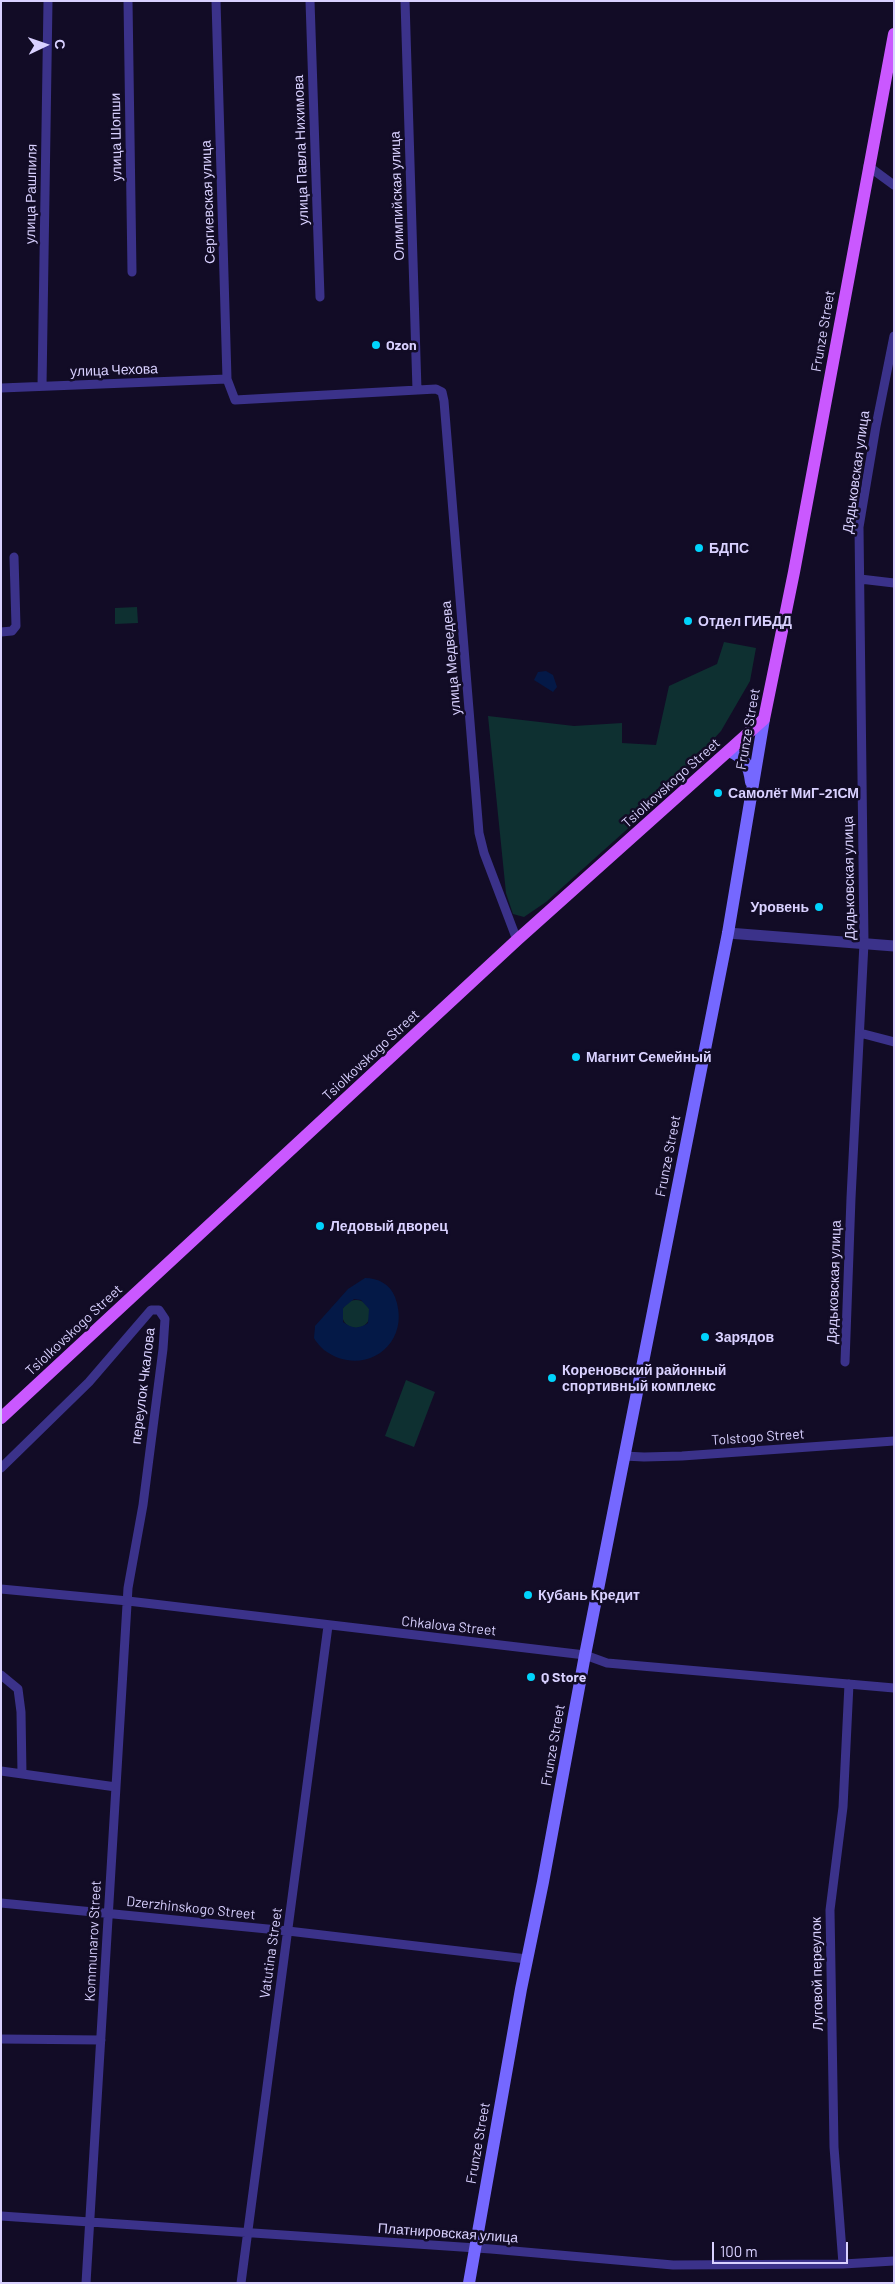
<!DOCTYPE html>
<html>
<head>
<meta charset="utf-8">
<style>
	body { margin:0 }
	#map { position:relative; width:895px; height:2284px; overflow:hidden; background:#120c26; font-family:Barlow,sans-serif }
	canvas { display:block }
	.frame { position:absolute; inset:0; border:2px solid #d9d1ff; pointer-events:none }
	.north { position:absolute; left:20px; top:20px; width:50px; height:50px; -webkit-text-stroke:4px #120c26; paint-order:stroke; rotate:87deg; font-size:14px; font-weight:700; line-height:20px; text-align:center; color:#d9d1ff }
	.north::after { content:''; display:block; margin:auto; width:18px; height:22px; background:#d9d1ff; clip-path:polygon(50% 0,100% 100%,50% 72%,0 100%) }
	.scale { position:absolute; left:712px; top:2242px; width:136px; height:22px; box-sizing:border-box; border:2px solid #d9d1ff; border-top:0; padding-left:6px; font-size:15px; line-height:18px; white-space:nowrap; color:#d9d1ff; -webkit-text-stroke:4px #120c26; paint-order:stroke }
</style>
</head>
<body>
<div id="map">
<canvas width="895" height="2284"></canvas>
<div class="frame"></div>
<div class="north">С</div>
<div class="scale">100 m</div>
</div>
<script>
const c = document.querySelector('canvas').getContext('2d');
c.lineJoin = 'round';
function fillPath(path, color) { c.fillStyle = color; c.fill(path, 'evenodd'); }
function strokePath(path, color, width, dash) { c.strokeStyle = color; c.lineWidth = width; c.lineCap = dash ? 'butt' : 'round'; c.setLineDash(dash || []); c.stroke(path); }
function label(font, color, halo, rows, align = 'center') {
  c.font = font + ' Barlow,sans-serif'; c.lineWidth = 5; c.setLineDash([]); c.textBaseline = 'middle'; c.strokeStyle = halo; c.fillStyle = color; for (const [text, x, y, turn = 0] of rows) {
    c.save(); c.translate(x, y); c.rotate((+turn || 0) * Math.PI / 180); c.textAlign = isNaN(turn) ? turn : align; if (halo) c.strokeText(text, 0, 0); c.fillText(text, 0, 0); c.restore();
  }
}
fillPath(new Path2D(`
	M 137,607 L 138,623 L 115,624 L 115,608 Z
	M 724,642 L 756,648 L 750,681 L 721,731 L 643,815 L 546,902 L 524,917 L 513,914 L 506,893 L 488,716 L 574,726 L 622,723 L 622,743 L 656,745 L 669,686 L 717,664 Z
	M342 1314a14 14 0 1 1 28 0a14 14 0 1 1-28 0Z
	M 406,1380 L 435,1392 L 414,1447 L 385,1436 Z`), '#0e3031');
fillPath(new Path2D(`
	M 546,671 L 553,675 L 557,687 L 553,692 L 534,680 L 538,672 Z
	M 365,1278 C 378,1278 390,1284 395,1297 C 413,1345 363,1379 324,1350 C 321,1347 316,1342 314,1338 C 314,1335 315,1330 315,1326 L 348,1289 ZM 354,1299 L 361,1300 L 369,1309 L 368,1323 C 359,1329 352,1329 343,1322 L 343,1308 Z`), '#041947');
strokePath(new Path2D(`
	M 128,1 L 132,272
	M 216,1 L 227,379 L 235,400 L 436,389 L 442,392 L 444,401 L 479,833 L 484,853 L 517,940
	M 310,1 L 320,297
	M 405,1 L 417,390
	M 868,166 L 894,185
	M 42,386 L 48,1
	M 1,388 L 227,379
	M 860,579 L 894,583
	M 1,632 L 12,631 L 16,626 L 14,557
	M 860,1033 L 894,1042
	M 845,1362 L 851,1198 L 864,943 L 859,527 L 876,426 L 894,336
	M 624,1456 L 644,1457 L 682,1456 L 894,1441
	M 1,1468 L 89,1382 L 151,1310 L 159,1310 L 165,1319 L 163,1349 L 143,1505 L 128,1588 L 86,2283
	M 1,1589 L 128,1601 L 585,1655 L 607,1663 L 894,1688
	M 1,1675 L 18,1689 L 21,1712 L 22,1774
	M 1,1771 L 116,1787
	M 1,1903 L 288,1931 L 527,1959
	M 1,2039 L 101,2040
	M 1,2216 L 491,2249 L 673,2265 L 843,2264 L 894,2261
	M 843,2264 L 834,2147 L 830,1910 L 843,1807 L 849,1684
	M 241,2283 L 328,1626`), '#3b328a', 9);
strokePath(new Path2D(`
	M 728,933 L 894,946`), '#3b328a', 11);
strokePath(new Path2D(`
	M 729,751 C 745,758 749,765 751,782
	M 469,2283 L 521,1989 L 543,1882 L 585,1655 L 728,933 L 764,719`), '#7568ff', 12);
strokePath(new Path2D(`
	M 1,1418 L 517,940 L 764,719 L 794,572 L 894,34`), '#ca58ff', 12);
for (const [x, y, r, color] of [
	[376,345,5,"#00d4fc"],
	[699,548,5,"#00d4fc"],
	[688,621,5,"#00d4fc"],
	[718,793,5,"#00d4fc"],
	[819,907,5,"#00d4fc"],
	[576,1057,5,"#00d4fc"],
	[320,1226,5,"#00d4fc"],
	[705,1337,5,"#00d4fc"],
	[552,1378,5,"#00d4fc"],
	[528,1595,5,"#00d4fc"],
	[531,1677,5,"#00d4fc"]
]) { const dot = new Path2D(); dot.arc(x, y, r, 0, 2 * Math.PI); c.fillStyle = color; c.fill(dot); strokePath(dot, '#120c26', 2); }
label('14px', '#d9d1ff', '#120c26', [
	["улица Шопши",116,137,-91],
	["улица Павла Нихимова",301,150,-92],
	["улица Рашпиля",31,194,-89],
	["Олимпийская улица",397,196,-92],
	["Сергиевская улица",208,202,-92],
	["Frunze Street",823,331,-80],
	["улица Чехова",114,370,-2],
	["Дядьковская улица",856,472,-82],
	["улица Медведева",451,658,-95],
	["Frunze Street",748,729,-80],
	["Tsiolkovskogo Street",671,783,-42],
	["Дядьковская улица",849,878,-91],
	["Tsiolkovskogo Street",371,1055,-43],
	["Frunze Street",668,1156,-79],
	["Дядьковская улица",834,1282,-88],
	["Tsiolkovskogo Street",74,1330,-43],
	["переулок Чкалова",143,1386,-83],
	["Tolstogo Street",758,1437,-4],
	["Chkalova Street",449,1626,6],
	["Frunze Street",553,1745,-80],
	["Dzerzhinskogo Street",191,1908,6],
	["Kommunarov Street",93,1941,-87],
	["Vatutina Street",271,1953,-82],
	["Луговой переулок",817,1974,-91],
	["Frunze Street",478,2143,-80],
	["Платнировская улица",448,2233,4]
]);
label('bold 14px', '#d9d1ff', '#120c26', [
	["Ozon",386,345],
	["БДПС",709,548],
	["Отдел ГИБДД",698,621],
	["Самолёт МиГ-21СМ",728,793],
	["Уровень",809,907,"right"],
	["Магнит Семейный",586,1057],
	["Ледовый дворец",330,1226],
	["Зарядов",715,1337],
	["Кореновский районный",562,1370],
	["спортивный комплекс",562,1386],
	["Кубань Кредит",538,1595],
	["Q Store",541,1677]
], 'left');
</script>
</body>
</html>
